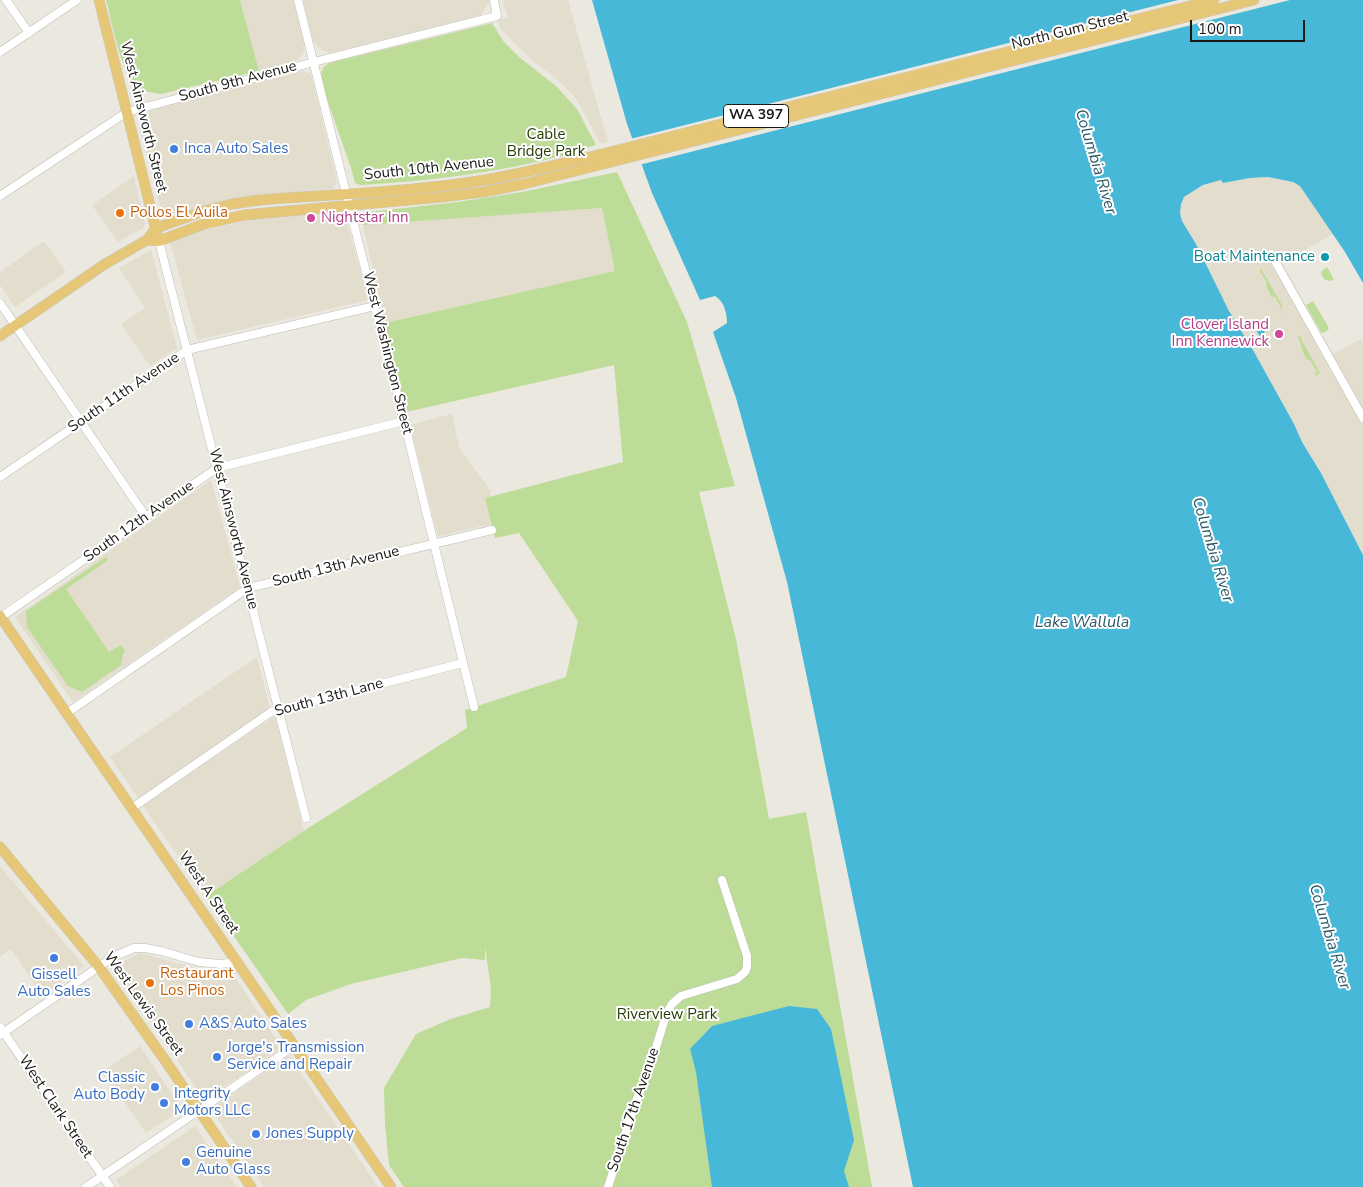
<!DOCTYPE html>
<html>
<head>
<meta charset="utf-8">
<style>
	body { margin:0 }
	#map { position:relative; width:1363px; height:1187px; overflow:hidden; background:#ebe8df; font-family:"Nunito Sans",sans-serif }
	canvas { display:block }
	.scale { position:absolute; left:1190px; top:20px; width:115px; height:22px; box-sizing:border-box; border:2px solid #1a1916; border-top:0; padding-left:6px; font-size:15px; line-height:18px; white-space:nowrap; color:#1a1916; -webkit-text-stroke:4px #fff; paint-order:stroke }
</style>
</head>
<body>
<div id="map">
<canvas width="1363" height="1187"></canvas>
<div class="scale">100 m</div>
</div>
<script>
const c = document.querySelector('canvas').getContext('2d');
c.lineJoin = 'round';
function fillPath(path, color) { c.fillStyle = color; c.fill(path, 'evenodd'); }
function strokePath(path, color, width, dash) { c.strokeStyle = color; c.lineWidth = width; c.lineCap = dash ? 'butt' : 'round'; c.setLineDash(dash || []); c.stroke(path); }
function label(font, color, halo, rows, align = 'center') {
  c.font = font + ' "Nunito Sans",sans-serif'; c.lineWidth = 4; c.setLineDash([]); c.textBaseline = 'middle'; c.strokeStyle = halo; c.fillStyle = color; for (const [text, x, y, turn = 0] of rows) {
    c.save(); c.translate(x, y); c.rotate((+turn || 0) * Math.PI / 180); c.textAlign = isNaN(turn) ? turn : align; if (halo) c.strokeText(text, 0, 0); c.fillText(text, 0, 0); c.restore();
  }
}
fillPath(new Path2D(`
	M 240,0 L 294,0 L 305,44 L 303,54 L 296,61 L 259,71 Z
	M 303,0 L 489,0 L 489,2 L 480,16 L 330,53 L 322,50 L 313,41 Z
	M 503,0 L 568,0 L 608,142 L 601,144 L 575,97 L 554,77 L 533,61 L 515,44 L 501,29 L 497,20 L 508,18 Z
	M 303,71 L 311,74 L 337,182 L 333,189 L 260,195 L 207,205 L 171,214 L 160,206 L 139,125 L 151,110 Z
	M 134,176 L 145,224 L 143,228 L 118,242 L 92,205 Z
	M 1268,177 L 1293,182 L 1300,186 L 1333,234 L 1282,263 L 1333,354 L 1361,339 L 1363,343 L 1363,555 L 1321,473 L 1302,442 L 1294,424 L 1253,350 L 1229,311 L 1196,244 L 1182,221 L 1180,213 L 1181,204 L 1184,197 L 1204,185 L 1221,180 L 1223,183 L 1250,178 Z
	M 602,208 L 615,271 L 385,323 L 363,225 Z
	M 344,211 L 368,300 L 197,340 L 170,242 L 204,230 L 261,217 Z
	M 44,241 L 66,272 L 15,307 L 0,285 L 0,272 Z
	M 151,250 L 177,348 L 150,366 L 121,324 L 145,308 L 119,268 Z
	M 452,414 L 459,447 L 489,489 L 491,497 L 485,498 L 492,524 L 438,536 L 410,425 Z
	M 211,480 L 240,587 L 73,702 L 15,617 Z
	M 257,657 L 270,708 L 138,798 L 110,757 Z
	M 275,716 L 304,831 L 206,896 L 143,806 Z
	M 0,866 L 84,966 L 42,995 L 11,949 L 0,957 Z
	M 140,953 L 210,972 L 233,975 L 282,1047 L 204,1100 L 115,968 L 126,960 Z
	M 140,1046 L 182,1109 L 146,1133 L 103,1071 Z
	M 289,1056 L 378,1187 L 264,1187 L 211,1109 Z
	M 195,1126 L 237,1187 L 121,1187 L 116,1180 Z`), '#e2ddcd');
fillPath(new Path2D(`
	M 106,0 L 240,0 L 259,71 L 161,94 C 152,93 142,91 136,85 C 120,71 112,21 106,0 Z
	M 492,23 L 504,42 L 519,57 L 556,86 L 577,109 L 596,145 L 570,152 L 570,154 C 500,172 432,181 360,185 L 355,183 L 351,168 L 326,96 L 321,76 L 323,68 L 329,63 Z
	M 617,172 L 687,322 L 735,486 L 699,492 L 736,639 L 769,819 L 806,812 L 872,1187 L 404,1187 L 389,1165 L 385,1125 L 384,1088 L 416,1034 L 451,1019 L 490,1007 L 491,989 L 485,947 L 485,960 L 462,958 L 351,984 L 306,1000 L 288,1014 L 206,896 L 313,825 L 467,728 L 465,710 L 566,677 L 578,621 L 519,533 L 495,538 L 485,498 L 623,462 L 614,365 L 406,412 L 385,323 L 615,271 L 602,208 L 363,225 L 360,213 L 458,202 L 522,192 Z
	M 1327,267 L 1334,279 L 1330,281 L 1325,280 L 1321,274 L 1322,271 Z
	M 1261,269 L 1282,305 L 1282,313 L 1281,308 L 1275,297 L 1272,297 L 1266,286 L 1267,283 L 1260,271 L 1258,271 Z
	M 1313,301 L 1329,328 L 1328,330 L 1323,333 L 1321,332 L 1306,305 Z
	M 1298,336 L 1301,337 L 1302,341 L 1320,373 L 1315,376 L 1315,375 L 1317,372 L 1310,360 L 1307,360 L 1302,350 C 1302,345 1299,341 1298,336 Z
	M 106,557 L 108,560 L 66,589 L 109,652 L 121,645 L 125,651 L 123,654 L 121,665 L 82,692 L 68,686 L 27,627 L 26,611 Z`), '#bcdc97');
fillPath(new Path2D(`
	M 592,0 L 1363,0 L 1363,283 L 1345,252 L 1300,186 L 1293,182 L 1268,177 L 1250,178 L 1223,183 L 1221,180 L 1203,185 L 1184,197 L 1181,204 L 1180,213 L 1182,221 L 1196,244 L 1229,311 L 1253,350 L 1294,424 L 1302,442 L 1321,473 L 1363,555 L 1363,1187 L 913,1187 L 787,582 L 736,398 L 713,332 L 727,323 C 727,313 724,301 715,296 L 700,300 L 652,193 L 627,124 Z
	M 1257,323 L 1260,323 L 1264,328 L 1265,336 L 1263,338 C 1259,337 1255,329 1255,324 Z
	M 789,1006 L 817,1009 L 831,1029 L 854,1140 L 844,1171 L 849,1187 L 712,1187 L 696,1072 L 690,1049 L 712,1026 Z`), '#48b8d9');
fillPath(new Path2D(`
	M 1178,0 L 1290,0 L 639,165 L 630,139 Z`), '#ebe8df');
const minor = new Path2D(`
	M 6,0 L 29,33
	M 298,0 L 353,221 L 404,421 L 474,707
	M 0,52 L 77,0
	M 0,196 L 127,112 L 314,62 L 497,16 L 494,0
	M 159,241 L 306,818
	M 1271,254 L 1363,418
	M 0,303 L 146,517
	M 0,477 L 187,350 L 375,306
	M 1,617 L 217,468 L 404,421
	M 67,713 L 248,588 L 492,530
	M 132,808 L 271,712 L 463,663
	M 0,1027 L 110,1187
	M 0,1035 L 113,957 L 134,948 L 145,948 L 161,951 L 199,962 L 221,964 L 237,962
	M 86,1187 L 294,1046
	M 608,1187 L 636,1101 L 650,1067 L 667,1012 L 672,1004 L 681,996 L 737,979 L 745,972 L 747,967 L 747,956 L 722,880`);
const major = new Path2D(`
	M 99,0 L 157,234
	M 147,240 L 159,241 L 204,224 L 244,215 L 442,197 L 483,192 L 524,184 L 1254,0
	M 0,336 L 105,264 L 147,240 L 156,228 L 204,211 L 232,204 L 260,200 C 335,194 411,192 485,180 C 520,174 555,165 590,157 L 1214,0
	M 0,616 L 391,1187
	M 0,847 L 99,967 L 169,1066 L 251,1187`);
strokePath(minor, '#bfbcb4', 9);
strokePath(major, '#c8c8c7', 11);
strokePath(minor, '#fff', 8);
strokePath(major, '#e5c777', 10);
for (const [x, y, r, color] of [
	[174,149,5,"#3f7fe0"],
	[120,213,5,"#e8710a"],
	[311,218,5,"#d1479c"],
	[1325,257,5,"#0f9aa8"],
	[1279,334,5,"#d1479c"],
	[54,958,5,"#3f7fe0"],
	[150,983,5,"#e8710a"],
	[189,1024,5,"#3f7fe0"],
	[217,1057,5,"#3f7fe0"],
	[155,1087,5,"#3f7fe0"],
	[164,1103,5,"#3f7fe0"],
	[256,1134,5,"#3f7fe0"],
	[186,1162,5,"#3f7fe0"]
]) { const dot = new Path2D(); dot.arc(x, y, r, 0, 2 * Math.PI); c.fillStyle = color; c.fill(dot); strokePath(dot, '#fff', 2); }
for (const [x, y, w] of [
	[756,116,65]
]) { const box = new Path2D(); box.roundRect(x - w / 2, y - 11.5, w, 23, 4); c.fillStyle = '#fff'; c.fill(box); strokePath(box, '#1a1916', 1); }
label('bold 14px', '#1a1916', null, [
	["WA 397",756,116]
]);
label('15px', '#1a1916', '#fff', [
	["North Gum Street",1070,31,-14],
	["South 9th Avenue",238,82,-15],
	["West Ainsworth Street",143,117,76],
	["South 10th Avenue",429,169,-6],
	["West Washington Street",387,353,76],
	["South 11th Avenue",124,393,-34],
	["South 12th Avenue",139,522,-35],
	["West Ainsworth Avenue",233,529,76],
	["South 13th Avenue",336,567,-14],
	["South 13th Lane",329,698,-15],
	["West A Street",208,893,56],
	["West Lewis Street",143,1004,54],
	["West Clark Street",55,1107,56],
	["South 17th Avenue",634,1110,-71]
]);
label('15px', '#273c03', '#fff', [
	["Cable",546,135],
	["Bridge Park",546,152],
	["Riverview Park",667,1015]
]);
label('15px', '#366cbe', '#fff', [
	["Inca Auto Sales",184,149],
	["Gissell",54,975,"center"],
	["Auto Sales",54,992,"center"],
	["A&S Auto Sales",199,1024],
	["Jorge's Transmission",227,1048],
	["Service and Repair",227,1065],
	["Classic",145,1078,"right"],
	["Auto Body",145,1095,"right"],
	["Integrity",174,1094],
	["Motors LLC",174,1111],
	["Jones Supply",266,1134],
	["Genuine",196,1153],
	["Auto Glass",196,1170]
], 'left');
label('15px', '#c56008', '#fff', [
	["Pollos El Auila",130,213],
	["Restaurant",160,974],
	["Los Pinos",160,991]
], 'left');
label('15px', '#b23c85', '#fff', [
	["Nightstar Inn",321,218],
	["Clover Island",1269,325,"right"],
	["Inn Kennewick",1269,342,"right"]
], 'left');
label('15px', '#0d838f', '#fff', [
	["Boat Maintenance",1315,257]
], 'right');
label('italic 16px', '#2b5a68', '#fff', [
	["Columbia River",1095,162,73],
	["Columbia River",1212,550,73],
	["Lake Wallula",1082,623],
	["Columbia River",1329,937,73]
]);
</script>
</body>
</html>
